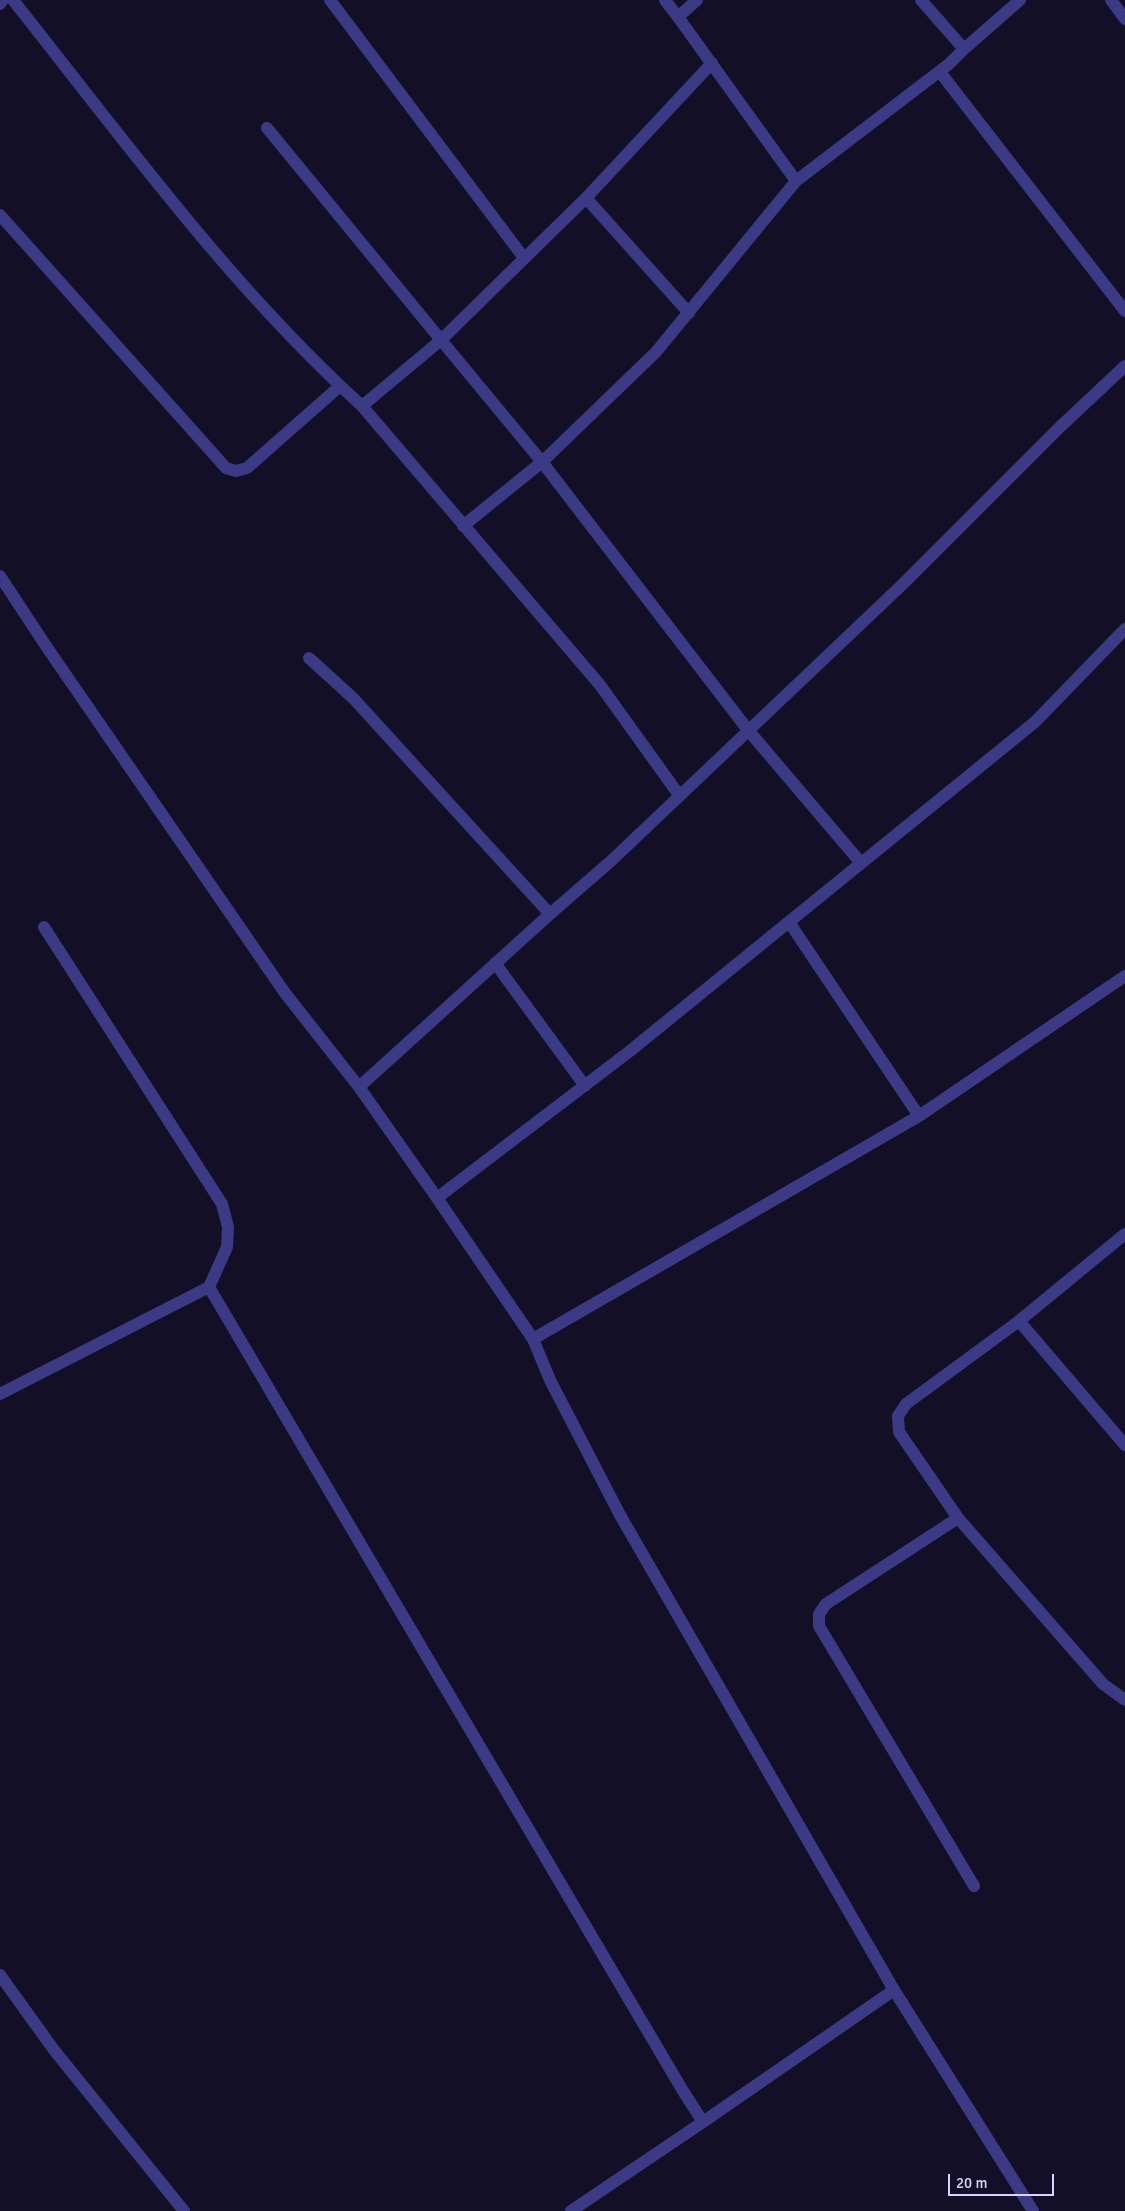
<!DOCTYPE html>
<html>
<head>
<meta charset="utf-8">
<style>
	body { margin:0 }
	#map { position:relative; width:1125px; height:2211px; overflow:hidden; background:#130f26; font-family:Signika,sans-serif }
	canvas { display:block }
	.scale { position:absolute; left:948px; top:2174px; width:106px; height:22px; box-sizing:border-box; border:2px solid #d9d4ff; border-top:0; padding-left:6px; font-size:15px; line-height:18px; white-space:nowrap; color:#d9d4ff; -webkit-text-stroke:4px #130f26; paint-order:stroke }
</style>
</head>
<body>
<div id="map">
<canvas width="1125" height="2211"></canvas>
<div class="scale">20 m</div>
</div>
<script>
const c = document.querySelector('canvas').getContext('2d');
c.lineJoin = 'round';
function strokePath(path, color, width, dash) { c.strokeStyle = color; c.lineWidth = width; c.lineCap = dash ? 'butt' : 'round'; c.setLineDash(dash || []); c.stroke(path); }
strokePath(new Path2D(`
	M 13,0 C 124,140 230,286 362,406 L 600,685 L 679,795
	M 330,0 L 524,258
	M 665,0 L 678,17
	M 697,0 L 678,17 L 796,181
	M 1111,0 L 1125,19
	M 0,4 L 3,0
	M 964,49 L 1020,0
	M 712,63 L 586,198 L 441,340 L 542,462 L 748,730 L 861,863
	M 940,72 L 1125,311
	M 267,128 L 441,340 L 362,406
	M 586,198 L 689,313
	M 0,215 L 226,468 L 236,471 L 247,468 L 340,386
	M 463,526 L 542,462 L 656,352 L 796,181 L 949,64 L 964,49 L 921,0
	M 0,576 L 46,646 L 285,993 L 359,1087 L 550,914 L 611,861 L 904,583 L 1060,427 L 1125,366
	M 309,658 L 353,698 L 550,914
	M 789,922 L 919,1116
	M 495,963 L 585,1086
	M 359,1087 L 437,1198
	M 1125,1234 L 1019,1321 L 906,1404 L 898,1416 L 899,1432 L 958,1518 L 1103,1684 L 1125,1700
	M 209,1287 L 683,2091 L 703,2122 L 571,2211
	M 1019,1321 L 1125,1445
	M 533,1339 L 919,1116 L 1125,976
	M 0,1394 L 209,1287 L 227,1247 L 228,1227 L 222,1204 L 44,927
	M 958,1518 L 826,1604 L 819,1614 L 819,1626 L 974,1886
	M 0,1975 L 54,2050 L 184,2211
	M 703,2122 L 894,1990
	M 1033,2211 L 894,1990 L 620,1515 L 550,1380 L 533,1339 L 437,1198 L 630,1051 L 1035,722 L 1125,629`), '#3d3a85', 12);
</script>
</body>
</html>
